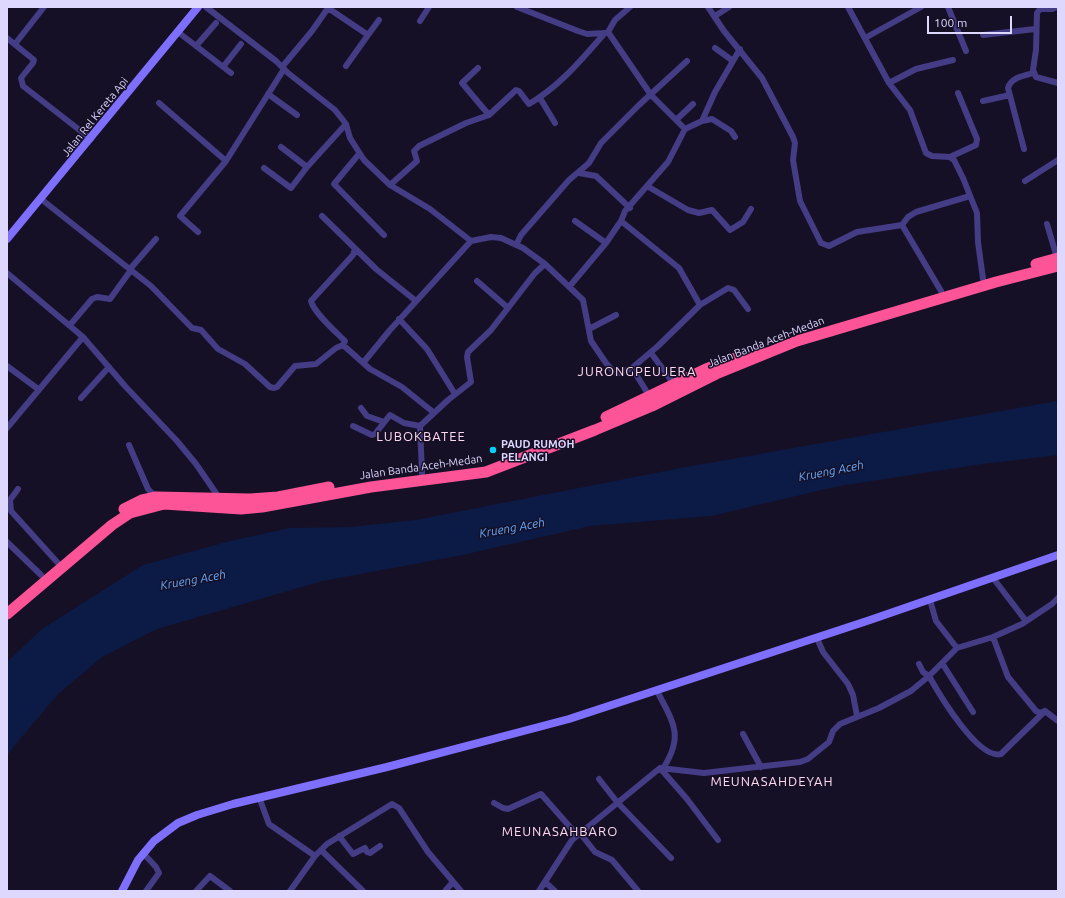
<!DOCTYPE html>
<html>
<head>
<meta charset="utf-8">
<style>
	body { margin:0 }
	#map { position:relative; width:1065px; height:898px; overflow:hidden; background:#161027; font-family:Ubuntu,sans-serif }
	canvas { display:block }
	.frame { position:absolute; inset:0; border:8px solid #ded7fe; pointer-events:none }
	.scale { position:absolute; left:927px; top:16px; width:85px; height:18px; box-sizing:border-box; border:2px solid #ded7fe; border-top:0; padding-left:5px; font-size:12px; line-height:14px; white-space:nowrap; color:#ded7fe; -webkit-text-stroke:3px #161027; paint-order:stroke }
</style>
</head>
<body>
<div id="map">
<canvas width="1065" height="898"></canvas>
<div class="frame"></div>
<div class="scale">100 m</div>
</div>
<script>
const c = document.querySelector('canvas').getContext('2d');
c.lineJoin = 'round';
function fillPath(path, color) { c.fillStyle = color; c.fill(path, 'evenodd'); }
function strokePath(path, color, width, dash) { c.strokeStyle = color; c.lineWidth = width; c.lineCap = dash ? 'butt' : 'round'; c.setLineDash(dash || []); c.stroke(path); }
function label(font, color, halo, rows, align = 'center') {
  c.font = font + ' Ubuntu,sans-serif'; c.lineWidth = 3; c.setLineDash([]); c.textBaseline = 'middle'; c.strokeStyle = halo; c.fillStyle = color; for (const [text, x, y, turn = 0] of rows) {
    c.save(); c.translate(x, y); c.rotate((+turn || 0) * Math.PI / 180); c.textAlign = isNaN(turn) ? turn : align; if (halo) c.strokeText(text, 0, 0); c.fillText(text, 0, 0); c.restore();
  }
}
fillPath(new Path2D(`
	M 1058,401 L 1058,455 L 982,464 L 839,486 L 711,516 L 590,526 L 458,556 L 322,581 L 157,629 L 102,657 L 58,694 L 10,751 L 7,757 L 7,662 L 42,629 L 143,565 L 230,541 L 290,528 L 350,527 L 416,520 L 681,468 Z`), '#0b1b45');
strokePath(new Path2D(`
	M 206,7 L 276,61 L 288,73 L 335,110 L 346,124 L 350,138 L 364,160 L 390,185 L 430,209 L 471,241 L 491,237 L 501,238 L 523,248 L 545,264 L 583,300 L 591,341 L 606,363 L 613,371 L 620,373 L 632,368 L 650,397
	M 517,7 L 578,31 L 587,34 L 605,33
	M 630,7 L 615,20 L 608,32 L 651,95 L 685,129 L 702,121 L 712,119 L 731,131 L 735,137
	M 708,7 L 724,31 L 762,78 L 793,137 L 795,143 L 793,160 L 800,201 L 821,243 L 829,246 L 857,232 L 902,225
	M 848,7 L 889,83 L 910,110 L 926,153 L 932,156 L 950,157 L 954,160 L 963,178 L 977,213 L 978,242 L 983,279
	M 948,7 L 966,51
	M 1057,7 L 1052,9 L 1040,9 L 1037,13 L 1036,50 L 1033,70 L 1036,77 L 1058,83
	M 715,16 L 729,7
	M 420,21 L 429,7
	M 178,32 L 231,73
	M 368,35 L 379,20
	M 983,35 L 1035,29
	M 7,38 L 34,60 L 33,63 L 21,78 L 23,86 L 91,139
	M 865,38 L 921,7
	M 15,44 L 44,7
	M 196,46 L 216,23
	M 715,48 L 733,61
	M 223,67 L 241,44
	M 282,67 L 312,31 L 328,8 L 368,35 L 346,66
	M 478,68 L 462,83 L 489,115
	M 889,83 L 916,69 L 953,60
	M 268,94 L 297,115
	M 540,98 L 555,123
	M 983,101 L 1010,95
	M 159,103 L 226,161
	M 676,120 L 693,104
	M 702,121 L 715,92 L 740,49
	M 685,129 L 668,162 L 625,211 L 621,221 L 679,268 L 700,305
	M 281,147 L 307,167
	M 1024,149 L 1008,88 C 1011,77 1024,76 1033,73
	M 359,154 L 334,184 L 384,235
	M 950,157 L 976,145 L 977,139 L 958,93
	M 264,168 L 291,188 L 307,167 L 346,124
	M 579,173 L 596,176 L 630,208
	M 1025,181 L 1058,160
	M 390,185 L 417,161 L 414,151 L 419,146 L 466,123 L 489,115 L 516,90 L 519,91 L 529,104 C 560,86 581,60 604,34
	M 647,186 L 688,210 L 699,213 L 712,210 L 730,230 L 743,222 L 751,209
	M 41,199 L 151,286 L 192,328 L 201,330 L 218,349 L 245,364 L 270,387 L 274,388 L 277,387 L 295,366 L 316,364 L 336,348 L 343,345 L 370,369 L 402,387 L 433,412
	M 322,216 L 376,269 L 416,301
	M 575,221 L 606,243
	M 1047,224 L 1057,258
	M 902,225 L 941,291
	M 902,225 L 908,217 L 916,212 L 970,196
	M 198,232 L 180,216 L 226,161 L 284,69
	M 516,245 L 521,235 L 569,180 L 589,163 L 601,143 L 639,105 L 687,61
	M 130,269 L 156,239
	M 7,273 L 83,337 L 125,386 L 177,441 L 196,464 L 220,499
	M 477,281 L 507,307
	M 569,287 L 606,243 L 621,221
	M 399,319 L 427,349 L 455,394
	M 70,325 L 92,299 L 97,297 L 110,299 L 131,270
	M 589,329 L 616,315
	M 343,345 L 345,341 C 336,332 314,313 311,301 L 353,255 L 355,249
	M 651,353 L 674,384
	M 363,363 L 390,330 L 471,241
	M 7,366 L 38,389
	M 632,368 L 658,346 L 700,305 L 728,288 L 734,290 L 748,309
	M 81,398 L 109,367
	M 361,408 L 367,416 L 384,422
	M 353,426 L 372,435 L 375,434 L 390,415 L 404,423 L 420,426
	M 7,428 L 83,337
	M 129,445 L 148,489 L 156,497
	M 422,473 L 420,426 L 448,400 L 471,382 L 467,357 L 468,352 L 491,330 L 535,273 L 545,264
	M 18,489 L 10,500 L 11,511 L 57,562
	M 7,542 L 41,575
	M 993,578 L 1026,621
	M 930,600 L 936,621 L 957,648
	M 993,637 L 1008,677 L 1036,711 L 1041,713 L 1045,711 L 1058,721
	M 817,638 L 823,652 L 848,684 L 853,695 L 857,716
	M 942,663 L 973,712
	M 919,664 L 923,672 L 929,676 C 939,694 978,760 1001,754 L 1045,711
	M 657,691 C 673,722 684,735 664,767
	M 743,734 L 761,767
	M 660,768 L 687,799 L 718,840
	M 599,779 L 617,802 L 671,858
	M 259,797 L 269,824 L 315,856
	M 494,803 L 503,808 L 508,809 L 541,794 L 577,835
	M 580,833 L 595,852 L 612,860 L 638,891
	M 339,836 L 353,854 L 365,848 L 367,852 L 370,853 L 380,846
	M 321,850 L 363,891
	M 143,853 L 156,867 L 159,873 L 146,891
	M 545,882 L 555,891
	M 196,891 L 210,876 L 230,891
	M 290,891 L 315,856 L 327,844 L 392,804 L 399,808 L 428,852 L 461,891
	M 445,891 L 453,882
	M 539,891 L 572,840 L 660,768 L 704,773 L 800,762 L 808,759 L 829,742 L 833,731 L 840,724 L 879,708 L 911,691 L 929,676 L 957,648 L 993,637 L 1022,624 L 1052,604 L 1058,598`), '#443c85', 6);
strokePath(new Path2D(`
	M 7,239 L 198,7
	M 122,891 L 138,860 L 154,841 L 178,823 L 197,815 L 233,804 L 387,767 L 569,719 L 870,620 L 1058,555`), '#7e6ffd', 8);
strokePath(new Path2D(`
	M 1036,264 L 1058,258
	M 606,417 L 706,369 L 760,349
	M 124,509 L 142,500 L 156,497 L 250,499 L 278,497 L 329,487
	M 7,614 L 112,525 L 130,513 L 164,504 L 241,509 L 262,507 L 371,487 L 486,472 L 595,430 L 652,406 L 716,374 L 797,341 L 996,282 L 1058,266`), '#fd5397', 11);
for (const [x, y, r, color] of [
	[493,450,4,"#05cffc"]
]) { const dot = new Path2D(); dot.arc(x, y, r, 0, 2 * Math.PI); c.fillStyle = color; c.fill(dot); strokePath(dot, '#161027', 1.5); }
label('11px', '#ded7fe', '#161027', [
	["Jalan Rel Kereta Api",95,117,-51],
	["Jalan Banda Aceh-Medan",766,342,-21],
	["Jalan Banda Aceh-Medan",421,467,-8]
]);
label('bold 11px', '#ded7fe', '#161027', [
	["PAUD RUMOH",501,444],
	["PELANGI",501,457]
], 'left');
label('italic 12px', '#66abfd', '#161027', [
	["Krueng Aceh",831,471,-11],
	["Krueng Aceh",512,528,-10],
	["Krueng Aceh",193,580,-10]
]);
c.letterSpacing = '1px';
label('13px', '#fed8ee', '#161027', [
	["JURONGPEUJERA",637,372],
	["LUBOKBATEE",421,437],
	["MEUNASAHDEYAH",772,782],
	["MEUNASAHBARO",560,832]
]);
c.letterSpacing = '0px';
</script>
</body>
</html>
